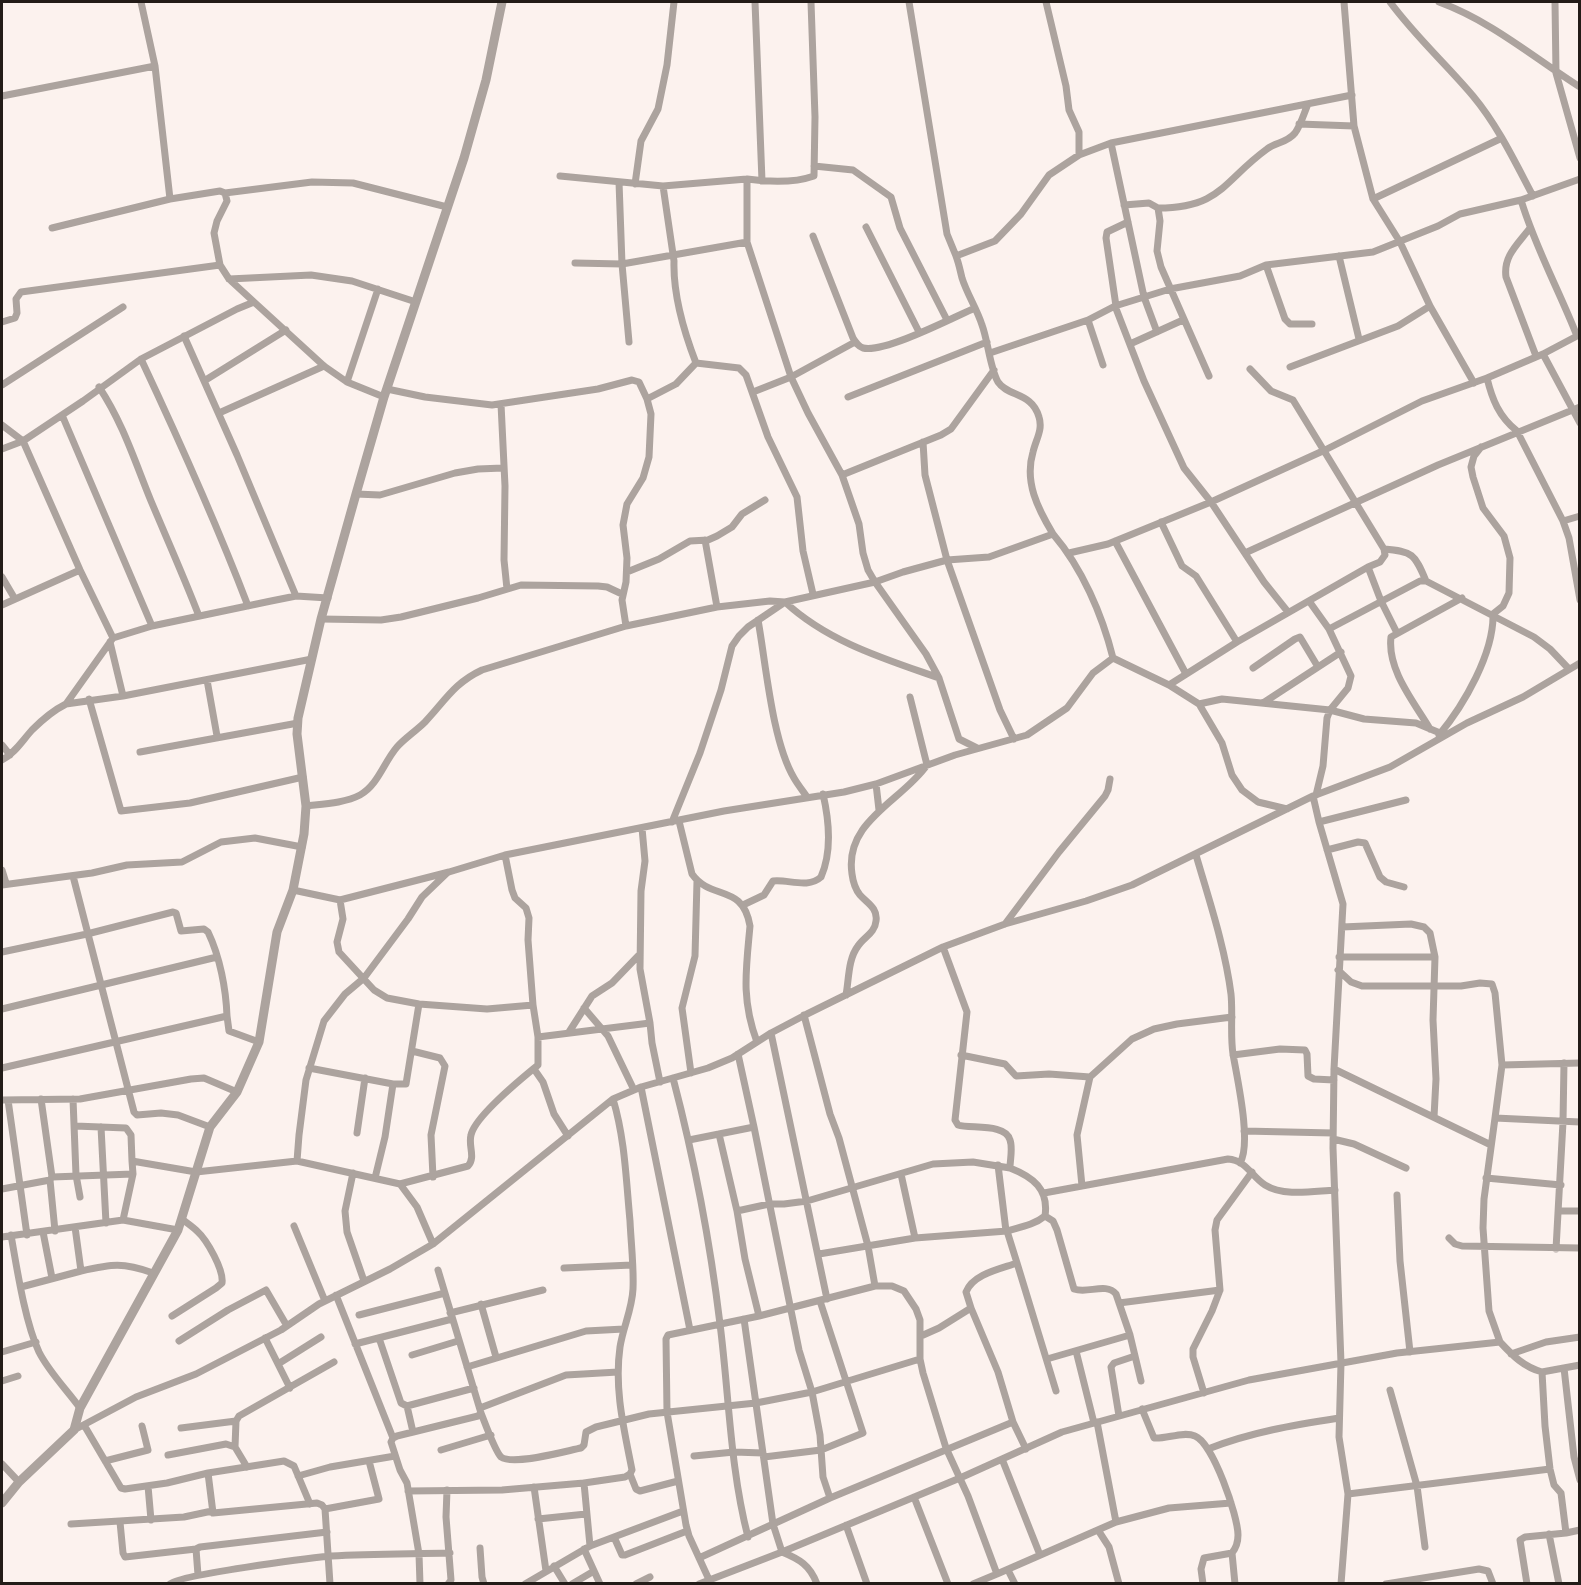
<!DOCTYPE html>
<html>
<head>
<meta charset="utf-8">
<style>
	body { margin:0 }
	#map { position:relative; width:1581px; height:1585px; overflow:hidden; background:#fcf2ee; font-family:Cabin,sans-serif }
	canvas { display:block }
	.frame { position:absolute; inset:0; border:3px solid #231c18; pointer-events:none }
</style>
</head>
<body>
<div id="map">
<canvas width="1581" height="1585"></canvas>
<div class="frame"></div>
</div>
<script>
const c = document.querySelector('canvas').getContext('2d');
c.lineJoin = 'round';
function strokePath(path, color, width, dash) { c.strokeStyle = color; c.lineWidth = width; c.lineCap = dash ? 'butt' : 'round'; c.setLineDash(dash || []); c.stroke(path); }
strokePath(new Path2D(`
	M 141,2 L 155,66 L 170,199
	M 755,2 L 762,181
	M 909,2 L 947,234 L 956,256
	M 1046,2 L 1066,86 L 1069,110 L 1079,132 L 1079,155 L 1049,175 L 1021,214 L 995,241 L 956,256 C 959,264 960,270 962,278 C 967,294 977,309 982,325 C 988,341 990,368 998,382 C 1008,397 1032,392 1039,417 C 1043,430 1036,439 1033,452 C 1024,482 1038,509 1053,534
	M 1344,2 L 1354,126 L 1373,199 L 1400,242 L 1430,306 L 1474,383
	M 1390,2 C 1415,36 1446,64 1473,96 C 1498,126 1515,162 1533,196
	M 1439,2 C 1491,21 1533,57 1580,87
	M 1555,2 L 1556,73 L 1580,158
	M 2,96 L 155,66
	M 1299,124 L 1354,126
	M 1111,143 L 1144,297 L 1157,332
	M 1079,155 L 1111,143 L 1352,95
	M 814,166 L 853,170 L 891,197 L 900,228 L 947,320
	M 560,176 L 663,186 L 747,179 L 747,242 L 791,377 L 808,413 L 842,475 L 859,524 L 863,553 L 868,570 L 875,582 L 903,572 L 947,560 L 989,557 L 1053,534 C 1082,568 1102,614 1113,658 L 1169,685 L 1199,704 L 1222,743 L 1232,775 L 1242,790 L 1258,802 L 1287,809
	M 747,179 C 768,182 794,183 814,176 L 815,117 L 811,2
	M 1580,179 L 1521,200 C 1535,247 1559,290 1577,336 L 1543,354 L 1487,378 C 1492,399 1499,417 1517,431 L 1563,521 L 1569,538 L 1580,600
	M 619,182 L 622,264 L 629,342
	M 635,184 L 641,141 L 658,109 L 667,65 L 674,2
	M 663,186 L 674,261 C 673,295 684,332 696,363 L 739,368 L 746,375 L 768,437 L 797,497 L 803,551 L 813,594
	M 225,193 L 312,182 L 353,183 L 447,207
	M 1373,199 L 1502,138
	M 1124,205 L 1149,203 L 1158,208 L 1160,221 L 1157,251 L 1161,267 L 1209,376
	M 1158,208 C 1221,208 1223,181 1267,149 C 1276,142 1287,143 1295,133 C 1301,125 1304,113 1308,104
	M 866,227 L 919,332
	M 52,228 L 170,199 L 220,191 L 225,193 L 227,201 L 217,221 L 214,233 L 220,265 L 229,279 L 254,302
	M 1530,228 C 1518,244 1503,256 1506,277 L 1536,356
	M 813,236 L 853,338 C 856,343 858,346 863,348 C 885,353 952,318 975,308
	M 1339,256 L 1359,339
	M 575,263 L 622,264 L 747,242
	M 1266,265 L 1285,319 L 1290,324 L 1312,324
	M 229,279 L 311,275 L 352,281 L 416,302
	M 1115,306 L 1144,381 L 1184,468 L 1211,502 L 1264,582 L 1288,612
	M 1116,306 L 1106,238 L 1107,232 L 1128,222
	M 1088,320 L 1103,365
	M 2,322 L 15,318 L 17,313 L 16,299 L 21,292 L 220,265
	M 184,336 L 237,455 L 296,596
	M 1130,344 L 1183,320
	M 990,353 L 1088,320 L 1115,306 L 1170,289 L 1240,276 L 1266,265 L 1373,252 L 1438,226 L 1460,214 L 1521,200
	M 1543,354 L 1580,423
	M 141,359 C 179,440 216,522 248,606
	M 1290,367 L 1398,326 L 1430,306
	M 204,381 L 286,330
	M 347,382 L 378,289
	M 2,385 L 123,307
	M 99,387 C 123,423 135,462 151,501 C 167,539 184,577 199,616
	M 387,389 L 425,397 L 492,405 L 598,389 L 632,380 L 639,382 L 647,399
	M 753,392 L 791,377 L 855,342
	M 848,397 L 987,342
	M 501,404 L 505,486 L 504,560 L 507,589
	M 219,413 L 324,366
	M 62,415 L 152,626
	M 2,425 L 23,441 L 80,570 L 113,638
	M 923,442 L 925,475 L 947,560 L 1000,710 L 1014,739
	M 1481,447 L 1474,456 L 1471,467 L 1473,477 L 1483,508 L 1504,536 L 1510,558 L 1509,593 L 1503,606 L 1493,614
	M 2,449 L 23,441 L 83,401 L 141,359 L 237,309 L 254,302 L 324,366 L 347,382 L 384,397
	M 842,475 L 941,435 L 951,429 L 994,370
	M 356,494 L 380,495 L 455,473 L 478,469 L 503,468
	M 1563,521 L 1580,516
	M 1161,522 L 1182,566 L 1196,576 L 1237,642
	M 705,540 L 717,607
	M 1115,541 L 1186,674
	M 1384,549 C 1412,551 1415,554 1426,581
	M 1069,553 L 1108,544 L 1211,502 L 1325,450 L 1422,401 L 1487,378
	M 1245,553 L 1438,465 L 1580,407
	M 1368,567 L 1381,601 L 1397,633
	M 627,572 L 659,559 L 690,541 L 708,540 L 717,536 L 732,527 L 742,514 L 765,500
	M 2,577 L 15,599
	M 1309,601 L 1329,629 L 1351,676 L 1348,688 L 1330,710 L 1327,718 L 1323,766 L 1316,795
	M 2,605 L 80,570
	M 321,619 L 381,620 L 401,617 L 478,598 L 521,585 L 598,586 L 607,587 L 622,594
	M 758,620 C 766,664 772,741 794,778 C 798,785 803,791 807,797
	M 626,626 L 622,600 L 626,582 L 627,558 L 623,525 L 627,504 L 643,478 L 649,457 L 651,414 L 647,399 L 676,384 L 696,363
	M 1329,629 L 1420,581 L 1426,581 L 1534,637 L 1550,649 L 1569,669
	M 110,642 L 123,696
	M 1253,668 L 1295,639 L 1300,637 L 1318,667
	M 207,680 L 217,736
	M 1169,685 L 1237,642 L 1368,567 L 1380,562 L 1385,555 L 1384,549 L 1293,400 L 1271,391 L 1250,369
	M 89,699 L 121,811 L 190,803 L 303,777
	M 1263,703 L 1341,652
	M 66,704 L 123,696 L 312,659
	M 1199,704 L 1222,699 L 1330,710 L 1364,719 L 1416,723 L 1440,733
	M 1430,729 C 1414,702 1387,670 1391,637 L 1462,598
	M 1439,735 C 1464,705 1494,653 1493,614
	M 2,745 L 10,755
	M 140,752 L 298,723
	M 2,760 C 15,753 22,741 32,730 C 42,720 54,710 66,704 L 113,638 L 152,626 L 271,601 L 296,596 L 328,598
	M 876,784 L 879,810
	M 1313,796 L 1319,822 L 1343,904 L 1334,1069 L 1333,1148 L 1341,1363 L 1339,1437 L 1348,1494
	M 306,806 C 323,804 345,803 360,795 C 378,785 384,762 397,747 C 405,738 416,731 425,722 C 445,701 454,683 482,670 L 626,626 L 717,607 L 770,601 L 785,602 C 828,642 885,659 939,678
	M 679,821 L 692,874 C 711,901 743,883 750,926 C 746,970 741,999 757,1042
	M 672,822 L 700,753 L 721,690 L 732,646 L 739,636 L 748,627 L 785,602 L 875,582 L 926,654 L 939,678 L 959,739 L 977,748
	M 1319,822 L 1406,800
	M 642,828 L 645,861 L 641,891 L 640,969 L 650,1023
	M 1327,850 L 1358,842 L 1365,843 L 1380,877 L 1386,882 L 1404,887
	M 1196,855 C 1209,900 1225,947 1231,994 C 1233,1014 1230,1034 1233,1054 C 1237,1078 1252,1143 1240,1163
	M 2,870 L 6,883
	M 73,876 L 134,1112 L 137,1115 L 161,1113 L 178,1115 L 210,1127
	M 2,885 L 92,873 L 127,865 L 182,862 L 221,842 L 255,838 L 302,847
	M 293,890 L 340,900 L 449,872 L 505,855 L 724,811 L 844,792 L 876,784 L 955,755 L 1027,735 L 1067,708 L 1093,673 L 1113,658
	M 340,900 L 343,919 L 337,942 L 339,952 L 374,990 L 387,998 L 419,1004 L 487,1009 L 533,1005
	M 743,905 L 764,895 L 773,881 C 788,879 808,889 821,877 C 832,852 829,820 823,794
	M 1005,924 L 1059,852 L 1105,796 L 1108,790 L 1110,779
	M 1342,927 L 1411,924 L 1424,927 L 1430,933 L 1435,957 L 1433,1020 L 1436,1079 L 1434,1117
	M 2,952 L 87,934 L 173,912 L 176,913 L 181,931 L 204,929 L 208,932 C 220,957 226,989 227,1016
	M 1339,957 L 1435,957
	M 1338,970 L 1351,982 L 1362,986 L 1461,986 L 1480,983 L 1492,984 L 1495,993 L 1502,1065 L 1580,1063
	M 846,995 C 849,979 848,959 858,946 C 864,937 875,933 876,921 C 878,908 867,903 860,895 C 855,889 853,882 852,874 C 844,821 902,801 927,765 L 910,697
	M 584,1008 L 608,1036 L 634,1090
	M 2,1009 L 217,957
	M 804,1015 L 830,1114 L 839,1138 L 868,1246 L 875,1286
	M 569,1032 L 592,996 L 612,983 L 640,954
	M 771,1033 L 827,1299
	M 538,1037 L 650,1023 L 652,1043 L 660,1082
	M 412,1051 L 440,1058 L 445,1066 L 431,1135 L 433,1177
	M 738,1054 L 754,1127
	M 961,1055 L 1005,1064 L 1016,1076 L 1049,1074 L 1090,1077
	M 1233,1055 L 1280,1049 L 1305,1050 L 1307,1054 L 1308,1076 L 1314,1079 L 1334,1080
	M 2,1068 L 227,1016 L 229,1031 L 259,1042
	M 309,1068 L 393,1084 L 406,1084 L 419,1004
	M 534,1069 L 543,1082 L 554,1114 L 568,1136
	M 1334,1069 L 1491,1145
	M 691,1073 L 682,1008 L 695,956 L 697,881
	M 673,1078 C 694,1158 710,1241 720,1324 C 729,1394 730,1468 748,1537
	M 641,1087 L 690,1330
	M 41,1099 L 52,1177
	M 73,1099 L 76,1175 L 80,1197
	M 2,1100 L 80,1099 L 191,1079 L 204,1078 L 237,1092
	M 8,1100 L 27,1235
	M 1495,1118 L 1502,1065
	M 75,1126 L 126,1128 L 131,1135 L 132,1161
	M 101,1127 L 106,1223
	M 1244,1131 L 1333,1133
	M 357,1133 L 365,1078
	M 719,1134 L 737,1211
	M 1333,1139 L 1354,1144 L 1406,1168
	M 689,1140 L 754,1127 L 799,1350 L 812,1392 L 820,1435 L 823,1477 L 830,1498
	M 297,1161 L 299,1135 L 306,1080 L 324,1021 L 345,994 L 364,978 L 408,919 L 422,897 L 447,873
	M 998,1165 L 1006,1231
	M 353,1173 L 345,1211 L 347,1232 L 364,1281
	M 901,1174 L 915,1238
	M 375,1178 L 385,1137 L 393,1084
	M 1486,1178 L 1561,1185
	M 50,1180 L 55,1231
	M 400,1184 L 417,1207 L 433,1244
	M 1082,1186 L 1077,1135 L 1090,1077 L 1132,1039 L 1154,1029 L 1177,1024 L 1232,1017
	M 2,1189 L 50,1180 L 52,1177 L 133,1174
	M 1044,1193 L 1228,1159 C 1246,1160 1252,1177 1265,1185 C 1284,1197 1314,1191 1335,1190
	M 1397,1195 L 1400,1261 L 1410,1352
	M 1559,1211 L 1580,1211
	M 1045,1216 L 1053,1221 L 1057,1230 L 1074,1289 C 1088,1294 1106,1282 1116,1294 L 1130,1335 L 1141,1381
	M 123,1220 L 133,1174 L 132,1161 L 196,1172 L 297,1161 L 400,1184 L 468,1166 C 476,1157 468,1146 471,1135 C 475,1116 522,1078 538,1065 L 538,1037 L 533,1005 L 528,940 L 529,918 L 526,908 L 515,898 L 512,890 L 505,855
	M 294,1226 L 325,1301
	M 75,1227 L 81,1271 C 112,1264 123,1262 153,1273
	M 43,1232 L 52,1278
	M 11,1235 C 17,1269 25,1322 39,1352 C 49,1372 67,1390 80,1408
	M 2,1237 L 123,1220 L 178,1230
	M 1449,1238 L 1455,1244 L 1462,1246 L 1580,1248
	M 1556,1249 L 1563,1122 L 1564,1063
	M 819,1254 L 915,1238 L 1007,1231
	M 1017,1263 L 1056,1391
	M 564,1268 L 632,1265
	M 21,1287 L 81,1271
	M 336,1295 L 393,1438
	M 1119,1303 L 1220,1290
	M 481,1304 L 496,1357
	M 971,1308 L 998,1372 L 1013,1422 L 1026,1449
	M 450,1313 L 543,1290
	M 359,1315 L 445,1293
	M 172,1316 L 216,1288 L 222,1283 C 224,1270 207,1240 197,1231 C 193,1227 187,1223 182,1219
	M 759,1316 L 745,1259 L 737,1211 L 769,1204 L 784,1204 L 807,1201 L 933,1164 L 973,1162 L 1010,1168
	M 744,1319 L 773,1524 L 782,1552 C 799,1559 810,1565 817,1584
	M 921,1336 L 939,1328 L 971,1308 L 966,1292 C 973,1274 1000,1269 1017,1263 L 1007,1231 C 1021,1227 1034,1225 1045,1216 C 1049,1189 1033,1177 1010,1168 C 1010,1160 1013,1148 1010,1140 C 1006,1123 970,1129 958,1125 L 955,1120 L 967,1012 L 943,947
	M 265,1338 L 290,1388
	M 379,1338 L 401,1403 L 407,1406
	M 179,1341 L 228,1310 L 266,1290 L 287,1326
	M 1500,1342 L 1489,1311 L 1483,1228 L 1484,1199 L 1495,1118 L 1580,1122
	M 355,1344 L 452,1319
	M 1076,1351 L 1094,1423
	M 2,1352 L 36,1342
	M 1511,1354 L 1546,1342 L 1580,1337
	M 412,1355 L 458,1341
	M 1047,1359 L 1130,1335
	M 278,1364 L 321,1337
	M 467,1367 L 586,1331 L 624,1329
	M 1564,1368 L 1574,1457 L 1580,1480
	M 1542,1372 L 1580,1365
	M 2,1381 L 18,1376
	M 1390,1390 L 1417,1486 L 1425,1547
	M 1204,1393 L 1193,1357 L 1193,1349 L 1212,1311 L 1220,1290 L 1215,1230 L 1217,1220 L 1252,1172
	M 480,1408 L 566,1375 L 618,1372
	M 1142,1409 L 1154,1438 C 1167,1439 1183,1431 1195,1436 C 1213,1443 1238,1516 1238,1535 C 1238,1541 1236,1548 1232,1553 L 1204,1558 L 1201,1569 L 1203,1584
	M 481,1413 C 485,1423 495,1451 501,1457 C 513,1466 566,1451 581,1448 L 584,1445 L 586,1432 L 596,1427 L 649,1414 L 756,1403 L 812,1392 L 920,1359
	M 1119,1416 L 1111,1367 L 1114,1363 L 1135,1356
	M 1097,1422 L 1116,1522
	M 84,1425 L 121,1488 L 125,1489 L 167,1483 L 208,1473 L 284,1461 L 294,1466 L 310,1504
	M 181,1428 L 236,1421
	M 74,1430 L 136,1397 L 196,1374 L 281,1330 L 319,1304 L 390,1269 L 433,1244 L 613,1099 L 641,1087 L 708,1068 L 732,1058 L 771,1033 L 807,1014 L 943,947 L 1005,924 L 1086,901 L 1132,885 L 1313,796 L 1390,767 L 1467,723 L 1523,697 L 1580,663
	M 413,1432 L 407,1406 L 474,1388
	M 235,1447 L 236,1421 L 239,1416 L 334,1362
	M 1208,1449 C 1251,1432 1294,1425 1339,1418
	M 441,1450 L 491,1435
	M 168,1455 L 226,1444 L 235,1447 L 247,1467
	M 694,1456 L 734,1452 L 763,1453
	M 764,1457 L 821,1450 L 863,1433 L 820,1301
	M 1002,1459 L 1040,1555
	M 105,1461 L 148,1450 L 142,1426
	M 2,1464 L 19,1482
	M 208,1473 L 213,1513 L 317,1503 L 322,1505 L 325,1509 L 330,1584
	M 630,1474 L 636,1489 L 640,1491 L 678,1481
	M 298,1476 L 330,1467 L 395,1456
	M 584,1483 L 625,1477 L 630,1474 L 632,1470 C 624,1429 614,1389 620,1347 C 623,1327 632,1310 633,1289 C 634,1267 631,1243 630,1221 C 626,1179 625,1139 613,1099
	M 148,1486 L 151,1520
	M 534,1487 L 546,1571
	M 447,1490 L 446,1517 L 451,1580 L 448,1584
	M 408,1491 L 502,1490 L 584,1483 L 590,1546
	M 914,1497 L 948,1584
	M 325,1509 L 379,1499 L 369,1461
	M 538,1519 L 586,1514
	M 120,1522 L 123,1553 L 125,1557 L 196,1549
	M 71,1524 L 184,1517 L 212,1511
	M 846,1525 L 867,1584
	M 1098,1530 L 1109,1547 L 1119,1584
	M 1566,1533 L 1580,1530
	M 1549,1534 L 1559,1584
	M 614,1537 L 622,1555 L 625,1555 L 687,1531
	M 480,1548 L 482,1577 L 484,1584
	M 584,1549 L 600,1584
	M 1232,1553 L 1235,1584
	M 699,1558 L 830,1498 L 1013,1422
	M 554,1566 L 565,1584
	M 1008,1570 L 1015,1584
	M 997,1574 L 1116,1522 L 1169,1508 L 1231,1503
	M 198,1575 L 196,1549 L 200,1547 L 327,1532
	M 170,1584 C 177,1575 310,1558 331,1556 C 370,1554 410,1554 450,1553
	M 420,1584 L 419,1554 L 407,1483 L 400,1470 L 391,1442 L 393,1438 L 397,1436 L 478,1416 L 481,1413 L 438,1270
	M 525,1584 L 590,1546 L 683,1511
	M 572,1584 L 594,1571
	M 636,1584 L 650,1577
	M 699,1584 L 782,1552 L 960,1478 L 1062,1432 L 1249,1380 L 1397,1353 L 1500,1342 C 1513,1356 1524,1367 1542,1372 L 1545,1426 L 1550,1469 L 1554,1485 L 1561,1493 L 1566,1533 L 1525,1537 L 1520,1540 L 1527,1584
	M 711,1584 L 689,1536 L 686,1525 L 667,1412 L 666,1339 L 668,1335 L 759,1316 L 875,1286 L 892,1286 L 904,1291 L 916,1309 L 920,1320 L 920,1359 L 923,1373 L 946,1448 L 968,1496 L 997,1574 L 973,1584
	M 1341,1584 L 1348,1494 L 1550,1469
	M 1386,1584 L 1479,1569 L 1488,1571 L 1493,1584`), '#aca39e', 7);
strokePath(new Path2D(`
	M 2,1503 L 19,1482 L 74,1430 L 80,1408 L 178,1230 L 210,1127 L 237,1092 L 259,1042 L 277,932 L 293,890 L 304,834 L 306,806 L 297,734 L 298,718 L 321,619 L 356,494 L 384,397 L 464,158 L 486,80 L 502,2`), '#aca39e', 9);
</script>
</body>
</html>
